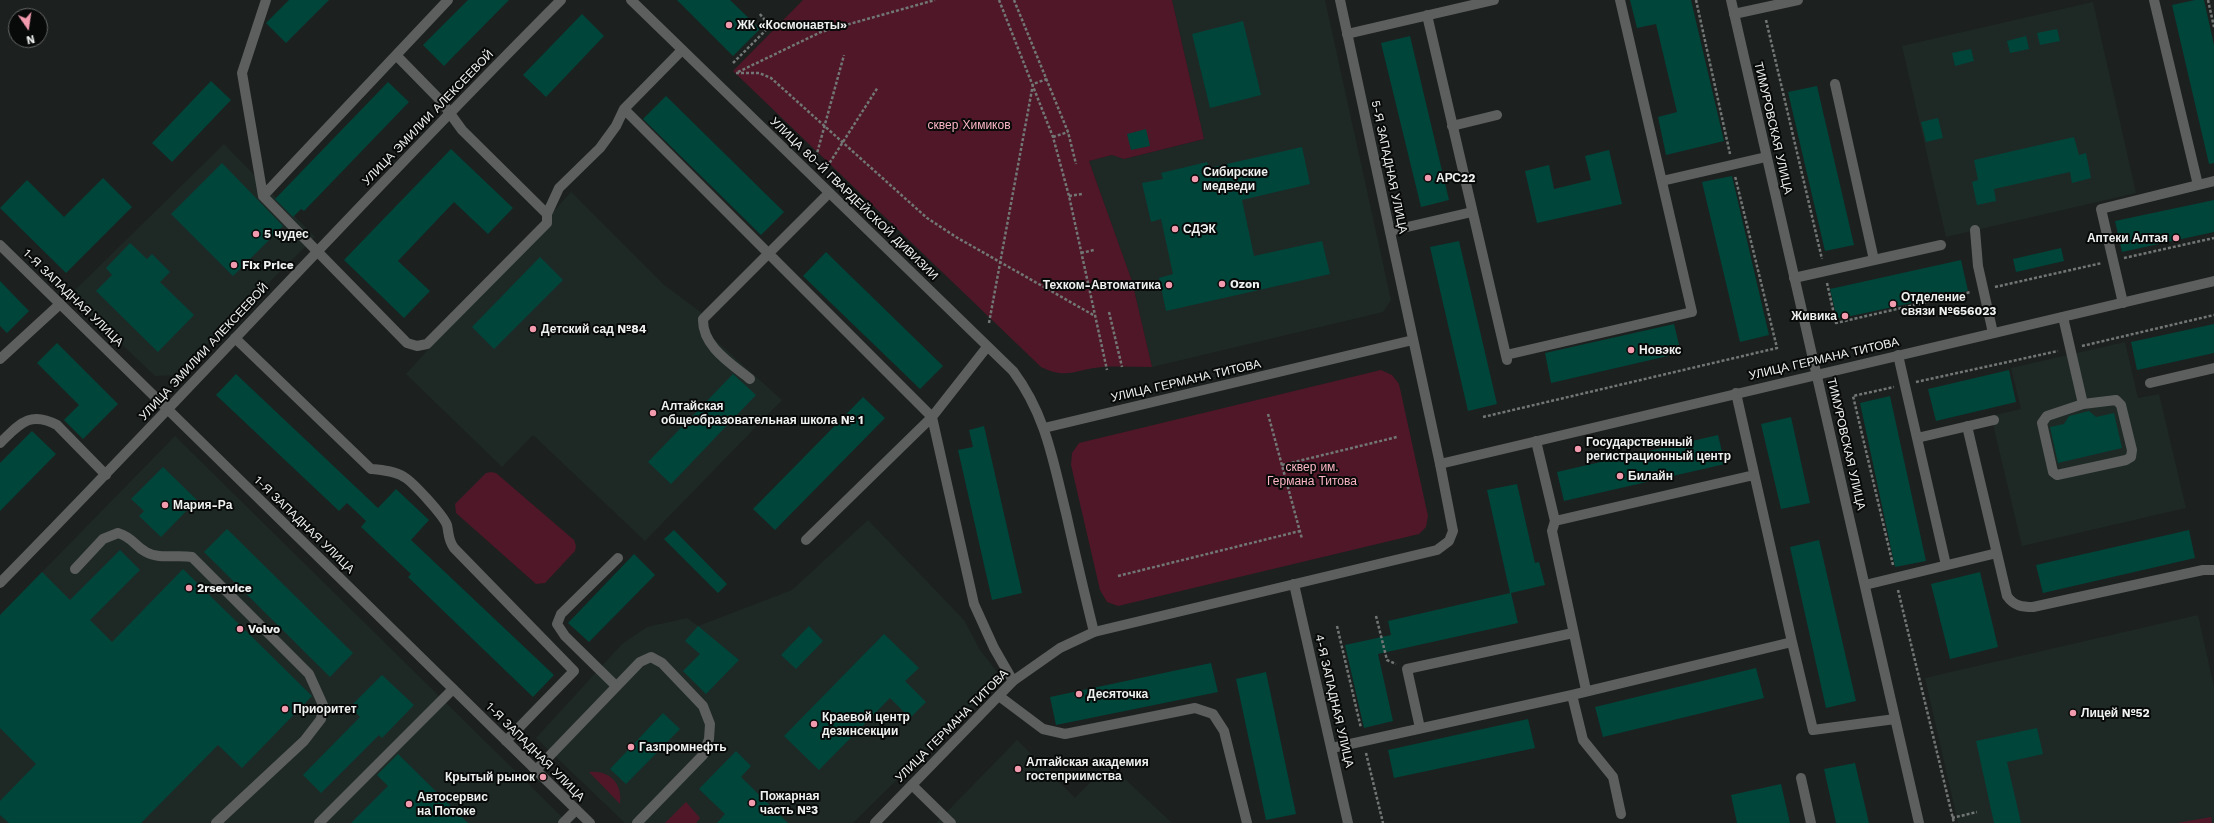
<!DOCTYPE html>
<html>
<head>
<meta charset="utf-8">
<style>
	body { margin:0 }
	#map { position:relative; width:2214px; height:823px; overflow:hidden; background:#1c201f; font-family:"Work Sans",sans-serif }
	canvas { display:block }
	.north { position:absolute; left:8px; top:8px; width:40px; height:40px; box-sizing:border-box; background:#080909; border:1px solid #646665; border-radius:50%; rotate:167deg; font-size:11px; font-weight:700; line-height:16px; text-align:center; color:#eef1f0 }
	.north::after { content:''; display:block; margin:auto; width:14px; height:18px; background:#f29aae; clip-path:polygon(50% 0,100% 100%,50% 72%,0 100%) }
</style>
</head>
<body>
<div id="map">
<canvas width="2214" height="823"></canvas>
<div class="north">N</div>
</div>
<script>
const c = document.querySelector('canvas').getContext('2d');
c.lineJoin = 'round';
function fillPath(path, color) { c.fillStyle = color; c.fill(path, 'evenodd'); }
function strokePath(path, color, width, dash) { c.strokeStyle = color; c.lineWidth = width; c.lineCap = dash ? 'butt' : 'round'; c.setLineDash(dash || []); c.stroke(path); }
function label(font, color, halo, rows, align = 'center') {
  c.font = font + ' "Work Sans",sans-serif'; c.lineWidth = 4; c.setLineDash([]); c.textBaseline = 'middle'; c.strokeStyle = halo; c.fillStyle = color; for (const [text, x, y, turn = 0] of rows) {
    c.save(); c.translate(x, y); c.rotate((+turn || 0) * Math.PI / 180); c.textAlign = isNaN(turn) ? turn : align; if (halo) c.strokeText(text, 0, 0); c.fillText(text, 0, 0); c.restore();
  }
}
fillPath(new Path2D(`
	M 1172,0 L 1325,0 L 1391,300 L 1383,312 L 1152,367 L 1132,281 L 1089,161 L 1112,155 L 1124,159 L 1204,139 Z
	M 2093,2 L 2136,193 L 1946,237 L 1902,46 Z
	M 224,144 L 315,237 L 176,375 L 155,376 L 70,295 Z
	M 571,192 L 663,284 L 710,319 L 704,330 L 782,400 L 645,541 L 533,435 L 502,467 L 406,374 Z
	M 2125,342 L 2138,398 L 2159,394 L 2186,508 L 2022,546 L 1991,416 L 2021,409 L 2011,368 Z
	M 175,436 L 568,823 L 0,823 L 0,615 Z
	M 868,520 L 964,620 L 980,650 L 1001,677 L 853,823 L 625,823 L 536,738 L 622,644 L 647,627 L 687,618 L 698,626 L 792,590 Z
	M 2198,615 L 2214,687 L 2214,823 L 1958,823 L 1925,678 Z
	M 1017,740 L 1075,798 L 1109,764 L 1172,823 L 936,823 Z`), '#1e2926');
fillPath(new Path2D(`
	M 803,0 L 1172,0 L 1204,139 L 1124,159 L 1112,155 L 1089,161 L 1132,281 L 1152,367 C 1135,367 1118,366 1102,367 C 1077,369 1067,380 1041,367 L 733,71 Z
	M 1381,370 L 1392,375 L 1399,384 L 1428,516 L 1426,527 L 1419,534 L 1118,606 L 1107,602 L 1100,590 L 1071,465 L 1072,453 L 1079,443 Z
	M 491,472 L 496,473 L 574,540 L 576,546 L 575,551 L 545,583 L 536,584 L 456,513 L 455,504 L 486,473 Z
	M 589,772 C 609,770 623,783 620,804 Z
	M 686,802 L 700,818 L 696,823 L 665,823 Z
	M 2211,817 L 2212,823 L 2177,823 Z`), '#4f1728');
fillPath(new Path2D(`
	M 289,0 L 329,0 L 286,43 L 266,23 Z
	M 468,0 L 509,0 L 444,66 L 423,45 Z
	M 677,0 L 730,0 L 760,29 L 733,56 Z
	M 1630,0 L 1691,0 L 1724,141 L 1666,155 L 1658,117 L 1677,112 L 1656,24 L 1637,28 Z
	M 2195,0 L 2204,0 L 2214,45 L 2214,163 L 2209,164 L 2172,5 Z
	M 582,14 L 604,36 L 546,97 L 523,75 Z
	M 1243,21 L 1261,95 L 1210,108 L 1192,34 Z
	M 2057,29 L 2060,41 L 2040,45 L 2037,33 Z
	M 1410,36 L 1449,200 L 1421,207 L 1381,43 Z
	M 2026,36 L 2029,49 L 2010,53 L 2007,41 Z
	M 1971,49 L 1974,61 L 1955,66 L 1952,53 Z
	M 211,81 L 231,100 L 172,162 L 152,143 Z
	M 388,82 L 409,102 L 304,211 L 301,209 L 293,217 L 275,199 Z
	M 1817,86 L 1854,245 L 1825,251 L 1788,92 Z
	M 666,96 L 784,212 L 761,235 L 643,119 Z
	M 1938,118 L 1943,138 L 1926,142 L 1921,122 Z
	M 1146,129 L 1150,146 L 1131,150 L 1127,134 Z
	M 2074,137 L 2079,155 L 2086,153 L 2091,178 L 2072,183 L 2070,172 L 1994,189 L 1996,201 L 1977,205 L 1972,182 L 1978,180 L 1974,160 Z
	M 1302,147 L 1310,184 L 1242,200 L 1254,256 L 1322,241 L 1330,274 L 1166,311 L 1159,278 L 1173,274 L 1161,219 L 1151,222 L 1142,183 L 1163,179 L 1161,173 L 1207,162 L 1209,168 Z
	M 451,149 L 513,208 L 488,234 L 454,202 L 398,261 L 430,291 L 404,318 L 344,260 Z
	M 1609,150 L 1622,204 L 1537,223 L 1525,171 L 1549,165 L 1554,189 L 1591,180 L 1585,156 Z
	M 222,163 L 283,226 L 233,276 L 171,214 Z
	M 1732,176 L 1769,335 L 1740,342 L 1702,182 Z
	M 103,178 L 132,207 L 66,273 L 0,208 L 27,180 L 64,217 Z
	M 2214,200 L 2214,232 L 2122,252 L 2115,221 Z
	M 1459,241 L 1497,404 L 1468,411 L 1430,247 Z
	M 130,243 L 147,259 L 152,254 L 170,272 L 160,282 L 194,315 L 158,352 L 96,291 L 112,275 L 106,268 Z
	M 2061,248 L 2064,261 L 2016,272 L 2013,259 Z
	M 826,252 L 943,366 L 920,389 L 803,276 Z
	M 540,257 L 563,280 L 494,349 L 472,327 Z
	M 1961,260 L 1968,291 L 1837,319 L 1830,289 Z
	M 0,281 L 29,311 L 7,333 L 0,326 Z
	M 1674,324 L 1681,353 L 1551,383 L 1545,353 Z
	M 2214,324 L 2214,353 L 2137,370 L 2131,342 Z
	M 57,343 L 118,404 L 83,439 L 64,420 L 79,405 L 37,363 Z
	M 2009,370 L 2016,402 L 1936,421 L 1928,389 Z
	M 236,374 L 378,508 L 396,489 L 429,520 L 411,540 L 554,675 L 533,697 L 408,577 L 411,574 L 361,527 L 366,521 L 347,503 L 339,511 L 216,395 Z
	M 733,374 L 756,395 L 671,484 L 648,462 Z
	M 1890,396 L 1926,561 L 1895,567 L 1860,403 Z
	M 863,397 L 885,418 L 775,530 L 753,509 Z
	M 2089,411 L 2096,417 L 2114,413 L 2122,448 L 2058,463 L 2050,427 L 2064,424 L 2069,416 Z
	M 1791,417 L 1810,503 L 1781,509 L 1761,424 Z
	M 984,426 L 1022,593 L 992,600 L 958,450 L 973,447 L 969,430 Z
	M 32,431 L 56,454 L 0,511 L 0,463 Z
	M 1718,435 L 1725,464 L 1564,501 L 1557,472 Z
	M 163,467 L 197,500 L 161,537 L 139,516 L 144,511 L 131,499 Z
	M 1517,484 L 1535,563 L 1539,562 L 1545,585 L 1511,593 L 1518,623 L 1378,654 L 1393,721 L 1364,728 L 1345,645 L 1391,635 L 1388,621 L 1510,593 L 1487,490 Z
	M 227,529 L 353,653 L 330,677 L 204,552 Z
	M 674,530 L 727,584 L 718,593 L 664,539 Z
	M 2189,530 L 2195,558 L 2043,593 L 2036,565 Z
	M 1819,540 L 1856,701 L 1826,708 L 1790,547 Z
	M 120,550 L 140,570 L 90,620 L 112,642 L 183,569 L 312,696 L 242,768 L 218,745 L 141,823 L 9,823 L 0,815 L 0,801 L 36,764 L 0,728 L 0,615 L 42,572 L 70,600 Z
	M 634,554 L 655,575 L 589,642 L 568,623 Z
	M 1980,572 L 1998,647 L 1950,659 L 1931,584 Z
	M 698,626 L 739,660 L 706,694 L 683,671 L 700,654 L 685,641 Z
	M 809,626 L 823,641 L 796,669 L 781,655 Z
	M 884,634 L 919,668 L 905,681 L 926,702 L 910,718 L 890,698 L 819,770 L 784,736 Z
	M 1211,663 L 1218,692 L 1056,725 L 1050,697 Z
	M 1756,668 L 1764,698 L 1603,737 L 1595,707 Z
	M 1266,672 L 1296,814 L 1266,820 L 1236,679 Z
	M 382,675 L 414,705 L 382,738 L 379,735 L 321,793 L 303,775 L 360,717 L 350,707 Z
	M 663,713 L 680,729 L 626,784 L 610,769 Z
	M 1528,719 L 1535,748 L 1394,778 L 1388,750 Z
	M 2037,728 L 2043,754 L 2007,762 L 2021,823 L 1994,823 L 1976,741 Z
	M 736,751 L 751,766 L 741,777 L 788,823 L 717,823 L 725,814 L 699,789 Z
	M 398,754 L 468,823 L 351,823 L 388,786 L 377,775 Z
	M 1855,763 L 1869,823 L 1836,823 L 1824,769 Z
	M 1781,784 L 1790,823 L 1737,823 L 1731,795 Z`), '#00453a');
strokePath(new Path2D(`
	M 999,0 L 1053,137 L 1069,196 L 1107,370
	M 1014,0 L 1068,132 L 1076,164
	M 1696,0 L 1730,154
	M 2208,0 L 2214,27
	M 1766,20 L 1822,259
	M 733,63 L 770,26 L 759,13
	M 738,72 L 821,32 L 935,0
	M 736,73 L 759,73 L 771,78 L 927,218 L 956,237 L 1095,316
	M 1053,137 L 1068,132
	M 816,157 L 844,55
	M 827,167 L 878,87
	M 1069,196 L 1082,194
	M 1081,253 L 1094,250
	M 2124,258 L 2214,238
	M 1827,283 L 1836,323 L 1971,292
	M 1995,287 L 2102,263
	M 1109,312 L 1122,367
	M 989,323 L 1033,84 L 1047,79
	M 2082,346 L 2214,315
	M 1916,382 L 2058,351
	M 1268,414 L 1302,539
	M 1483,417 L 1777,348 L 1735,176
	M 1282,465 L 1397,437
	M 1893,565 L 1853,396 L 1894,387
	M 1118,576 L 1300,531
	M 1898,590 L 1954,823
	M 1376,616 L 1387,660 L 1396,664
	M 1337,626 L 1361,728
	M 1366,753 L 1383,823
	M 1952,818 L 1977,812`), '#727675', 2.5, [3, 2]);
strokePath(new Path2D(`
	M 266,0 L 242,73 L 263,196 L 407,343 L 417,346 L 427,344 L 547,223 L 547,214 L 559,188 L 600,148 L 616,126 L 624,109 L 682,50
	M 2154,0 L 2198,185
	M 1734,14 L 1798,0
	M 1427,15 L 1507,360
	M 1347,34 L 1494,0
	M 396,55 L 441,101 L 462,130 L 547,214
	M 1835,84 L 1874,260
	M 624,109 L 932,417 L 806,540
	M 1452,126 L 1497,115
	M 1662,181 L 1766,157
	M 263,196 L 448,0
	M 1975,230 L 1978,266 L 1993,333
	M 1390,231 L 1472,212
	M 1794,278 L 1941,245
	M 2123,303 L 2101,209 L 2214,181
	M 2063,317 L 2083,404 L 2116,400 L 2121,405 L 2132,450 L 2131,457 L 2126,460 L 2057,475 L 2053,472 L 2042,423 L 2047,416 L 2083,404
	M 235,338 L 371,469 C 382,470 395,471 404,477 C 413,482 443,515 447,525 C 449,534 448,540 454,548 L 574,671 L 506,741
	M 987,347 L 932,417 L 974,604 L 994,648 L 1013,681
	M 1506,355 L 1692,312 L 1620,0
	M 1898,355 L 1946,565
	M 0,359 L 60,304
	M 750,379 C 730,363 702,346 703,319 L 829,193
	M 2150,383 L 2214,368
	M 1736,393 L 1792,642
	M 1967,426 L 2007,596 C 2014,606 2022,607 2033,607 L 2203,570 L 2214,570
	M 1917,438 L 1994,420
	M 1536,441 L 1555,521 L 1552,531 L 1586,690
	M 0,443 C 19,425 29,410 57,425 L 106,475
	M 1555,521 L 1754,475
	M 75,569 L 103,539 L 118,533 C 134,538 134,546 146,552 C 160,560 176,554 192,557 L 309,674 L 323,705 L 321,719 L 304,741 L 216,823
	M 1865,585 L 1997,553
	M 616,686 L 565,636 L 557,624 L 561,614 L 618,558
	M 1572,695 L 1583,740 L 1613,777 L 1621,814
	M 999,696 L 1043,729 L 1065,734 L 1195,708 L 1213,714 L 1224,731 L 1247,823
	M 1420,728 L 1407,669 L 1573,633
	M 1332,748 L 1572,695 L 1792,642 L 1813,730 L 1895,719
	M 536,770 L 640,662 L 651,657 L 662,663 L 703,706 L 710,724 L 709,739 L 703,755 L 637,823
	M 1801,778 L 1811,823
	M 912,785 L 951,823
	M 319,823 L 453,689
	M 563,823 L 576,810`), '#5d5f5e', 10);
strokePath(new Path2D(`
	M 631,0 L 1013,371 C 1046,415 1053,461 1066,513 C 1075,553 1084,592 1094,632
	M 1340,0 L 1440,464
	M 1731,0 L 1919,823
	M 0,245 L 590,823
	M 1044,428 L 1413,340
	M 1294,584 L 1348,823`), '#5d5f5e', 10);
strokePath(new Path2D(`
	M 0,583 C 189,391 370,191 561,0
	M 875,823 L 1013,681 L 1060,648 L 1094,632 L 1437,550 L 1449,541 L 1453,531 L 1440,464 L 2214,281`), '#5d5f5e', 10);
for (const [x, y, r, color] of [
	[729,25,4,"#f29aae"],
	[1428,178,4,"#f29aae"],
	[1195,179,4,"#f29aae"],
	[1175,229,4,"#f29aae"],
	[256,234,4,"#f29aae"],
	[2176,238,4,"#f29aae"],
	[234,265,4,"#f29aae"],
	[1222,284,4,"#f29aae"],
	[1169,285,4,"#f29aae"],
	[1893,304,4,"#f29aae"],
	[1845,316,4,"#f29aae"],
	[533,329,4,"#f29aae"],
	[1631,350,4,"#f29aae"],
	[653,413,4,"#f29aae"],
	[1578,449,4,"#f29aae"],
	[1620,476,4,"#f29aae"],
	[165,505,4,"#f29aae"],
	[189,588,4,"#f29aae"],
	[240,629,4,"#f29aae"],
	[1079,694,4,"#f29aae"],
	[285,709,4,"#f29aae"],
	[2073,713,4,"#f29aae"],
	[814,724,4,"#f29aae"],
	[631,747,4,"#f29aae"],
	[1018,769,4,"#f29aae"],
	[543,777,4,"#f29aae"],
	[752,803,4,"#f29aae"],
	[409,804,4,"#f29aae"]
]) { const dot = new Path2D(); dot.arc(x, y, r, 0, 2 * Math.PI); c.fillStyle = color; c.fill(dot); strokePath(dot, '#080909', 1.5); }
label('bold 12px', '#eef1f0', '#080909', [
	["ЖК «Космонавты»",737,25],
	["Сибирские",1203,172],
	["медведи",1203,186],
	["АРС22",1436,178],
	["СДЭК",1183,229],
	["5 чудес",264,234],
	["Аптеки Алтая",2168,238,"right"],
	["Fix Price",242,265],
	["Ozon",1230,284],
	["Техком-Автоматика",1161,285,"right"],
	["Отделение",1901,297],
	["связи №656023",1901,311],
	["Живика",1837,316,"right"],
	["Детский сад №84",541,329],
	["Новэкс",1639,350],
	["Алтайская",661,406],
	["общеобразовательная школа № 1",661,420],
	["Государственный",1586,442],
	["регистрационный центр",1586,456],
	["Билайн",1628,476],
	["Мария-Ра",173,505],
	["2rservice",197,588],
	["Volvo",248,629],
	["Десяточка",1087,694],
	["Приоритет",293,709],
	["Лицей №52",2081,713],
	["Краевой центр",822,717],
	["дезинсекции",822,731],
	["Газпромнефть",639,747],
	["Алтайская академия",1026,762],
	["гостеприимства",1026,776],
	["Крытый рынок",535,777,"right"],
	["Пожарная",760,796],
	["часть №3",760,810],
	["Автосервис",417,797],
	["на Потоке",417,811]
], 'left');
label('12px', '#eef1f0', '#080909', [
	["УЛИЦА ЭМИЛИИ АЛЕКСЕЕВОЙ",428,118,-46],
	["ТИМУРОВСКАЯ УЛИЦА",1773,128,77],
	["5-Я ЗАПАДНАЯ УЛИЦА",1389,167,78],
	["УЛИЦА 80-Й ГВАРДЕЙСКОЙ ДИВИЗИИ",854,199,44],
	["1-Я ЗАПАДНАЯ УЛИЦА",73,298,44],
	["УЛИЦА ЭМИЛИИ АЛЕКСЕЕВОЙ",204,352,-47],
	["УЛИЦА ГЕРМАНА ТИТОВА",1824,359,-13],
	["УЛИЦА ГЕРМАНА ТИТОВА",1186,381,-13],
	["ТИМУРОВСКАЯ УЛИЦА",1846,444,77],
	["1-Я ЗАПАДНАЯ УЛИЦА",304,525,44],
	["4-Я ЗАПАДНАЯ УЛИЦА",1334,701,77],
	["УЛИЦА ГЕРМАНА ТИТОВА",952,726,-45],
	["1-Я ЗАПАДНАЯ УЛИЦА",535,752,45]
]);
label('12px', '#fbb5c3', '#080909', [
	["сквер Химиков",969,125],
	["сквер им.",1312,467],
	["Германа Титова",1312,481]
]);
</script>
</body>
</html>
